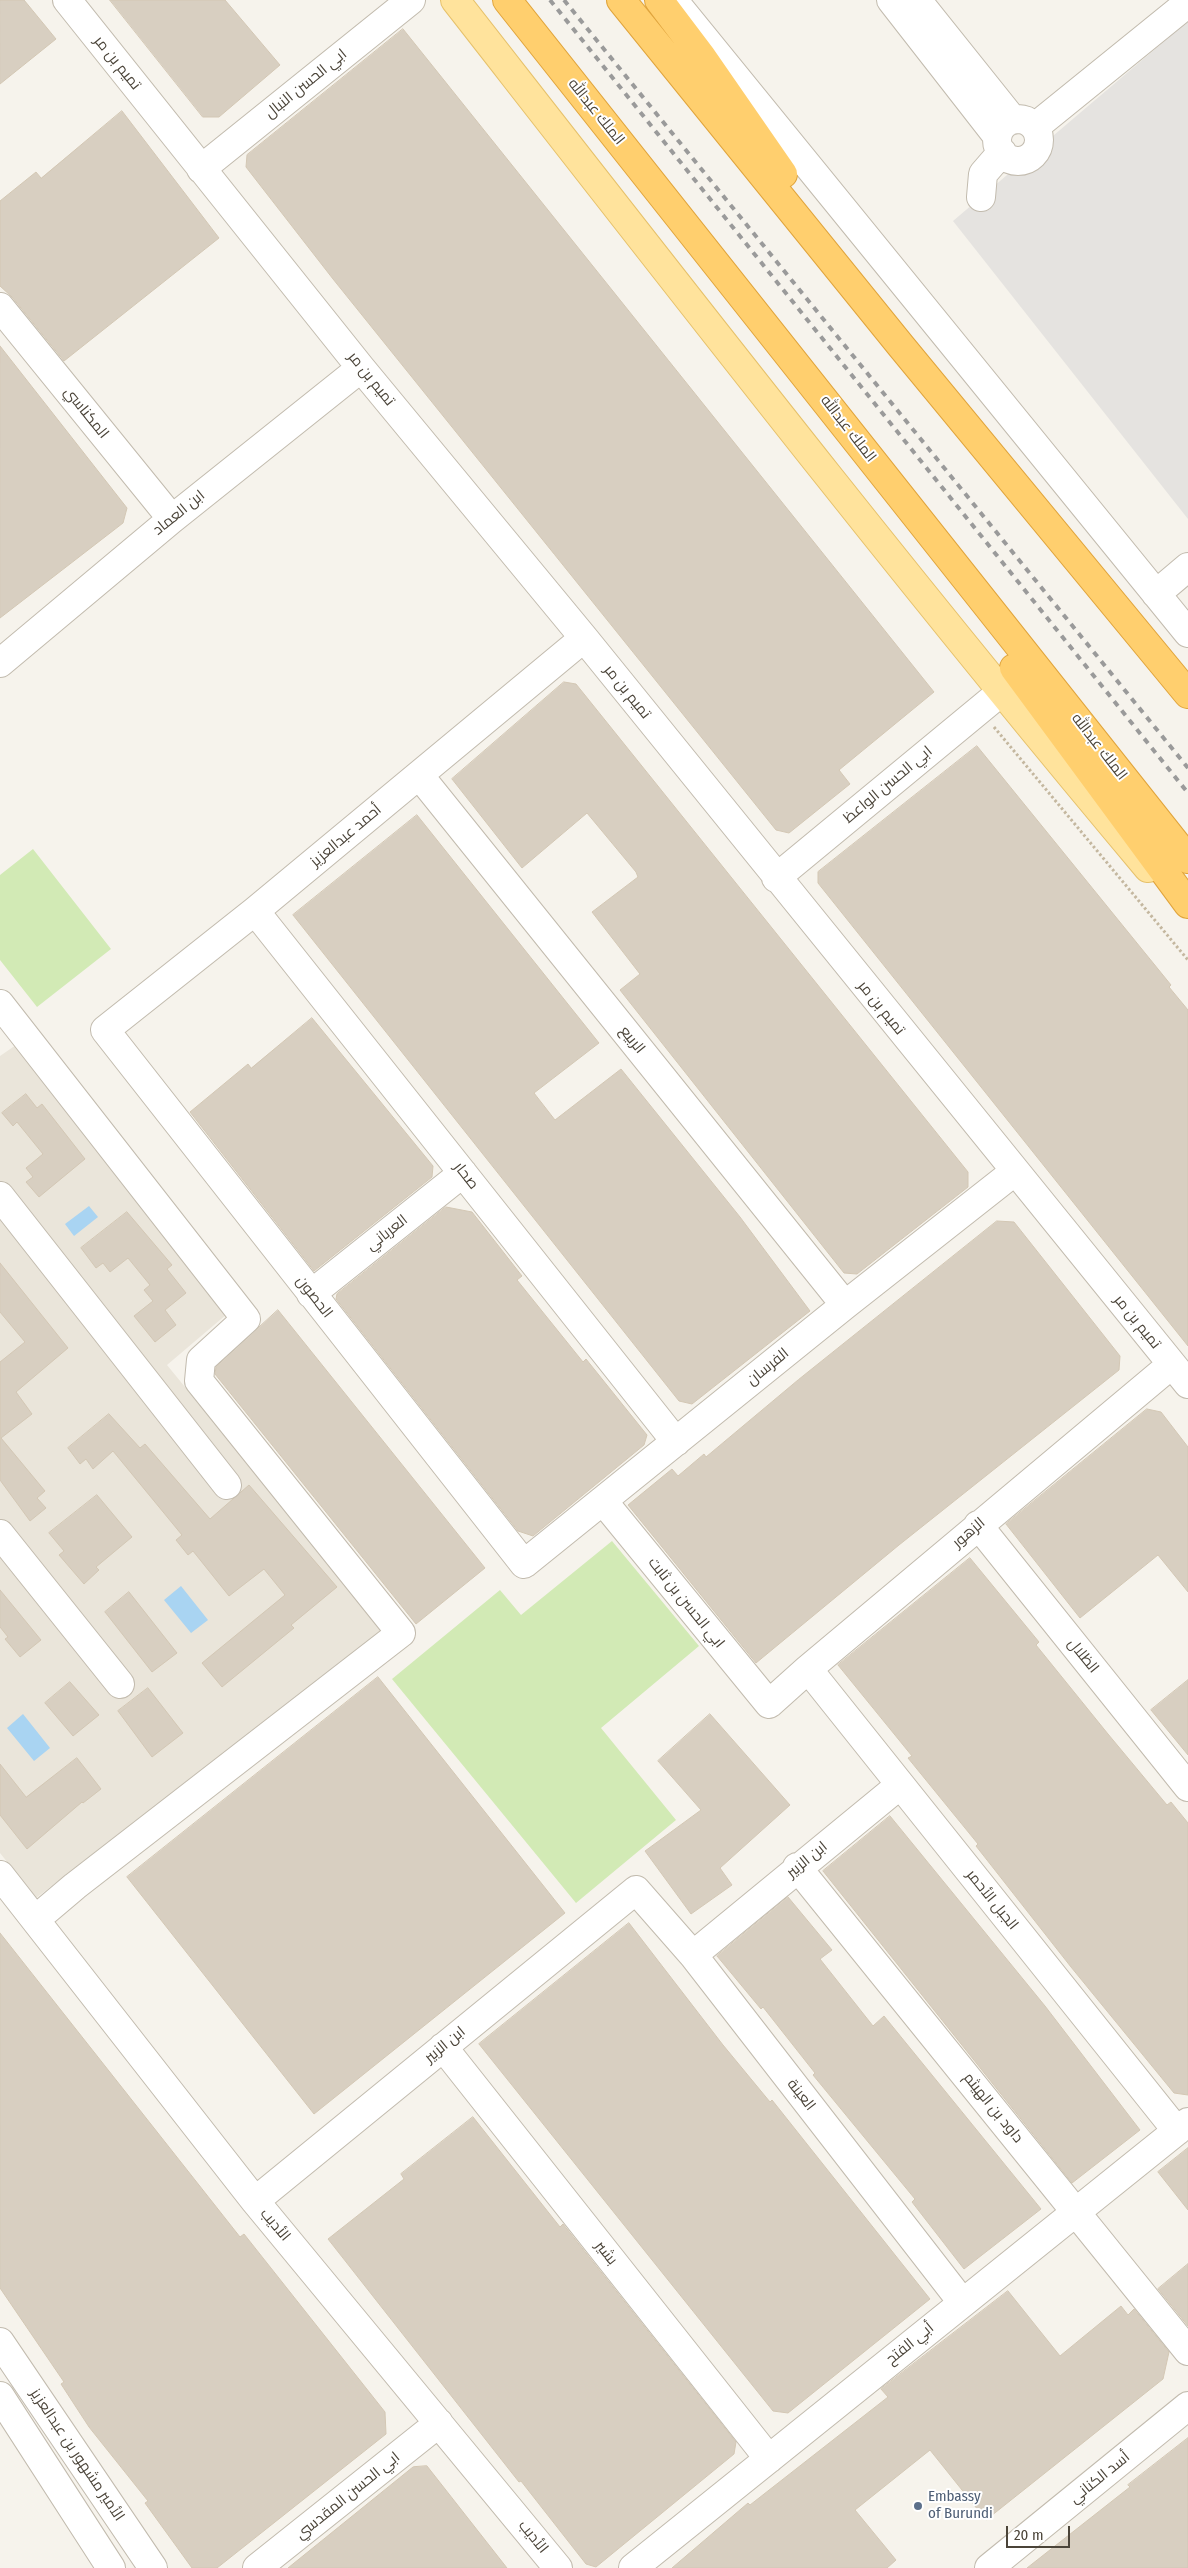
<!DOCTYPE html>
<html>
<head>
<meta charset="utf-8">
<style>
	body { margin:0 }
	#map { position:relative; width:1188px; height:2568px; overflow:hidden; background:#f6f3ec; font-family:"Fira Sans Condensed",sans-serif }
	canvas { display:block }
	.scale { position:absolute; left:1006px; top:2526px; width:64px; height:22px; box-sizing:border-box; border:2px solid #4b4439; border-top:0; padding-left:6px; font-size:15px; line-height:18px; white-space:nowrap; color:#4b4439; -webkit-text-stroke:4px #fff; paint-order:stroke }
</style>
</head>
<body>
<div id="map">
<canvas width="1188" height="2568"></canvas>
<div class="scale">20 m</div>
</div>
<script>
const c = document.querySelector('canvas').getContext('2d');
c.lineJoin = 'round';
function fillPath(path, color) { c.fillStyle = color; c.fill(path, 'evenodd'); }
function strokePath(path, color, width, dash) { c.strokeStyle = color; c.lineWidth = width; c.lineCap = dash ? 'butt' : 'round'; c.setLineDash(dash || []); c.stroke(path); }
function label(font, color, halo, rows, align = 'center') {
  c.font = font + ' "Fira Sans Condensed",Cairo,sans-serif'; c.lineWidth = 4; c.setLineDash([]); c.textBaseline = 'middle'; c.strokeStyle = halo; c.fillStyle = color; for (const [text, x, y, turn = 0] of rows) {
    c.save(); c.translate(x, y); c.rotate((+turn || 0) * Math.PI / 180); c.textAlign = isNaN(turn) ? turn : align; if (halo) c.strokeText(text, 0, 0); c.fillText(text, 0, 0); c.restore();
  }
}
fillPath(new Path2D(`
	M 16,1045 L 227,1314 L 167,1365 L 383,1629 L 36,1898 L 0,1853 L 0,1056 Z`), '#eae5da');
fillPath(new Path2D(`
	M 33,849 L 111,949 L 37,1007 L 0,960 L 0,875 Z
	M 612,1541 L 699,1646 L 601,1728 L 676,1820 L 576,1903 L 392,1679 L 500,1590 L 521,1615 Z`), '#d2eab5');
fillPath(new Path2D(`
	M 1188,21 L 1188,519 L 953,221 Z`), '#e5e3e0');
fillPath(new Path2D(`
	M 89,1206 L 98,1217 L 74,1236 L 65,1224 Z
	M 181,1586 L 208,1620 L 191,1633 L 164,1600 Z
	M 23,1714 L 50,1748 L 34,1761 L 7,1728 Z`), '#a9d4f2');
const building = new Path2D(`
	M 0,0 L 24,0 L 56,39 L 0,84 Z
	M 110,0 L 225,0 L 280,65 L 219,117 L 203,117 Z
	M 403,29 L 934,692 L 839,770 L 850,784 L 789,833 L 776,830 L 333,279 L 246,167 L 247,155 Z
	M 122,111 L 219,238 L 64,361 L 12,297 L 0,286 L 0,201 L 36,172 L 41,178 Z
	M 0,346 L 127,508 L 123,523 L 0,618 Z
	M 564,682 L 576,684 L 968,1172 L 968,1187 L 857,1274 L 844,1273 L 620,990 L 640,974 L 592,912 L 638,877 L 636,872 L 587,813 L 522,868 L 452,779 Z
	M 977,746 L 1171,985 L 1169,987 L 1188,1010 L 1188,1346 L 818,883 L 818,872 Z
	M 417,815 L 599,1043 L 534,1093 L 555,1120 L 621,1069 L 740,1217 L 810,1311 L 692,1404 L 679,1401 L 293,915 Z
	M 312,1018 L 433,1166 L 432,1177 L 314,1271 L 190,1112 L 248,1064 L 251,1068 Z
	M 26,1094 L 37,1108 L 42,1104 L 85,1159 L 39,1197 L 26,1182 L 33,1177 L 26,1168 L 43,1154 L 17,1122 L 13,1126 L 2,1113 Z
	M 446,1207 L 472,1212 L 522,1276 L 517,1280 L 583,1362 L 586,1359 L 647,1435 L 644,1445 L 533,1536 L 518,1531 L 336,1299 L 337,1294 Z
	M 127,1212 L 172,1265 L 167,1269 L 186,1293 L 165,1310 L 176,1325 L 155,1342 L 134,1316 L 153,1301 L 144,1290 L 150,1285 L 128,1258 L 110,1272 L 103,1263 L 96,1268 L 81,1248 Z
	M 997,1221 L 1014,1222 L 1120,1356 L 1119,1370 L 899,1545 L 756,1663 L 628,1505 L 672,1469 L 678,1476 L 704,1454 L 706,1457 L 798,1380 Z
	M 0,1263 L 68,1348 L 16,1392 L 32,1414 L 1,1438 L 45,1491 L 37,1498 L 46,1508 L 30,1521 L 0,1480 L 0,1362 L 25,1342 L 0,1312 Z
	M 278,1310 L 485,1568 L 416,1624 L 215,1374 L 216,1367 Z
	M 1147,1409 L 1161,1412 L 1188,1447 L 1188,1592 L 1158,1555 L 1080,1618 L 1006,1524 Z
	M 109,1414 L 140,1448 L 145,1444 L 210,1519 L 249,1485 L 337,1587 L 291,1625 L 294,1628 L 222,1687 L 202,1663 L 285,1595 L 264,1569 L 229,1596 L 193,1551 L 188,1555 L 176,1540 L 182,1535 L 113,1451 L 93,1469 L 86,1459 L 80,1464 L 68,1448 Z
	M 97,1495 L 132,1537 L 96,1567 L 99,1570 L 84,1584 L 59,1555 L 64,1551 L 49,1533 Z
	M 970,1558 L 1039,1642 L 1036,1645 L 1108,1734 L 1167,1805 L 1171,1802 L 1188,1823 L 1188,2095 L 1174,2093 L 1071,1967 L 976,1846 L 978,1844 L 908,1758 L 912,1756 L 838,1665 Z
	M 0,1590 L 41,1640 L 20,1657 L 5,1639 L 8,1637 L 0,1627 Z
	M 129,1592 L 177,1653 L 152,1672 L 105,1612 Z
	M 378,1677 L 565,1913 L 314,2114 L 127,1877 Z
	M 1188,1680 L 1188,1755 L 1151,1710 Z
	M 70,1682 L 99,1715 L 73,1736 L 45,1703 Z
	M 148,1688 L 183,1733 L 152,1757 L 118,1711 Z
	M 710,1714 L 790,1805 L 720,1868 L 732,1885 L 691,1914 L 645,1851 L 701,1810 L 658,1761 Z
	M 77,1758 L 101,1789 L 83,1803 L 82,1802 L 27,1849 L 0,1815 L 0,1764 L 26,1797 Z
	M 890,1816 L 1045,2006 L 1140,2130 L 1072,2183 L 823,1871 Z
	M 788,1897 L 832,1950 L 820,1959 L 873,2026 L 884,2016 L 1041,2209 L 964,2269 L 912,2202 L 915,2199 L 813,2075 L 815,2073 L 763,2007 L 761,2009 L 717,1956 Z
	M 629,1923 L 723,2045 L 770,2102 L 772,2100 L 930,2299 L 788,2413 L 773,2411 L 479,2044 Z
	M 0,1933 L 240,2237 L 244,2234 L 385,2412 L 386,2434 L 217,2568 L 192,2568 L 145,2503 L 148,2501 L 89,2427 L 61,2384 L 64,2382 L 0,2288 Z
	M 473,2117 L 560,2227 L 563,2224 L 736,2442 L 734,2454 L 596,2567 L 586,2564 L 521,2481 L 519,2482 L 328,2239 L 404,2179 L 401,2174 Z
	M 1188,2148 L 1188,2210 L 1158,2172 Z
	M 1188,2264 L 1188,2326 L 1158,2289 Z
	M 1008,2291 L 1060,2356 L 1121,2306 L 1128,2315 L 1134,2309 L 1169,2352 L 1163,2379 L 986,2520 L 930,2450 L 855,2510 L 896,2560 L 887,2568 L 672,2568 L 748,2503 L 750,2505 L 888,2397 L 881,2389 Z
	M 1188,2438 L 1188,2568 L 1027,2568 L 1130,2487 L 1128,2485 Z
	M 427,2466 L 507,2568 L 288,2568 L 413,2467 Z`);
fillPath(building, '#d8cfc1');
strokePath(building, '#d3c7b4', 1);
const minor = new Path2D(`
	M 67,0 L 361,368 L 584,638 L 1188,1384
	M 891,0 L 997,136
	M 917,0 L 1013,120
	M 678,6 L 1188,633
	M997 140a21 21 0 1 1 42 0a21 21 0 1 1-42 0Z
	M 1035,127 L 1188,3
	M 201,169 L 411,0
	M 981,197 L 983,174 L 1002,152
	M 0,307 L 172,519
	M 1156,594 L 1188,567
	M 584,638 L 255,911 L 105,1030 L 524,1564 L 845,1305 L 1014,1172
	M 0,663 L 172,519 L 361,368
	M 419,775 L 845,1305
	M 776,878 L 1000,693
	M 255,911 L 676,1442
	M 0,1004 L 246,1319 L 201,1360 L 199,1381 L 401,1633 L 75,1886 L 36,1919
	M 0,1196 L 227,1485
	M 311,1294 L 463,1173
	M 603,1501 L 769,1704 L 808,1669 L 1171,1365
	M 978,1525 L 1188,1787
	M 0,1534 L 120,1684
	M 808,1669 L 1177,2131
	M 797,1867 L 1188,2351
	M 0,1875 L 255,2201 L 558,2568
	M 693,1955 L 900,1785
	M 443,2047 L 769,2459
	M 255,2201 L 636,1890 L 693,1955 L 962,2302
	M 0,2342 L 153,2568
	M 0,2396 L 111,2568
	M 257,2568 L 439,2423
	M 633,2568 L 1188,2122
	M 989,2568 L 1188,2406`);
const major = new Path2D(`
	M 455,0 C 683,292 910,585 1148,868`);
const highway = new Path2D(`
	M 507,0 L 1188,859
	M 621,0 L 901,346 L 1188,694
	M 659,0 L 702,57 L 783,174
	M 1014,668 L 1188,904`);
strokePath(minor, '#c2bbae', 30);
strokePath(major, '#e6c16a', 30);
strokePath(highway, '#e0a43c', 30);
strokePath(new Path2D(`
	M 994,727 L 1188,960`), '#c4b79f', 3, [2.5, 2.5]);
strokePath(minor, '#fff', 28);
strokePath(major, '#ffe39c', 28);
strokePath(highway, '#ffcf6e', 28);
strokePath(new Path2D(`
	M 550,0 L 1188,793
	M 564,0 L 1188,768`), '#9a9a9a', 4, [6, 6]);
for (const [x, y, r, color] of [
	[918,2506,5,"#5c6f8a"]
]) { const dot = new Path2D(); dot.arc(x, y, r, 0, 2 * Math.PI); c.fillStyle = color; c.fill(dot); strokePath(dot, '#fff', 2); }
label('15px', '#4b4439', '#fff', [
	["تميم بن مر",117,63,51],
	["ابي الحسن النبال",306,84,-39],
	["الملك عبدالله",596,112,51],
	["تميم بن مر",371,379,51],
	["المكناسي",86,413,51],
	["الملك عبدالله",848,429,52],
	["ابن العماد",179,513,-39],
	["تميم بن مر",627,692,51],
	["الملك عبدالله",1099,747,52],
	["ابي الحسن الواعظ",888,785,-40],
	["أحمد عبدالعزيز",346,836,-40],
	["تميم بن مر",881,1008,51],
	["الربيع",632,1040,51],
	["صحار",466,1176,52],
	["العرباني",387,1233,-38],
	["الحصون",314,1297,52],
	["تميم بن مر",1137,1322,51],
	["الفرسان",768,1367,-39],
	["الزهور",969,1533,-40],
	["ابي الحسن بن ثابت",686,1603,51],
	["الظلال",1083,1656,51],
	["ابن الزبير",807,1860,-39],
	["الجبل الأحمر",992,1900,51],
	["ابن الزبير",445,2045,-39],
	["العينة",801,2095,52],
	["داود بن الهيثم",993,2108,51],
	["الأديب",275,2225,50],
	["بشير",606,2253,52],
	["أبي الفتح",910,2344,-39],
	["الأمير مشهور بن عبدالعزيز",77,2455,56],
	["أسد الكناني",1100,2478,-39],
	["ابي الحسن المقدسي",348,2496,-39],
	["الأديب",533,2537,51]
]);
label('15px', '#4e5e75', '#fff', [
	["Embassy",928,2497],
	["of Burundi",928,2514]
], 'left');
</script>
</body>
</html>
